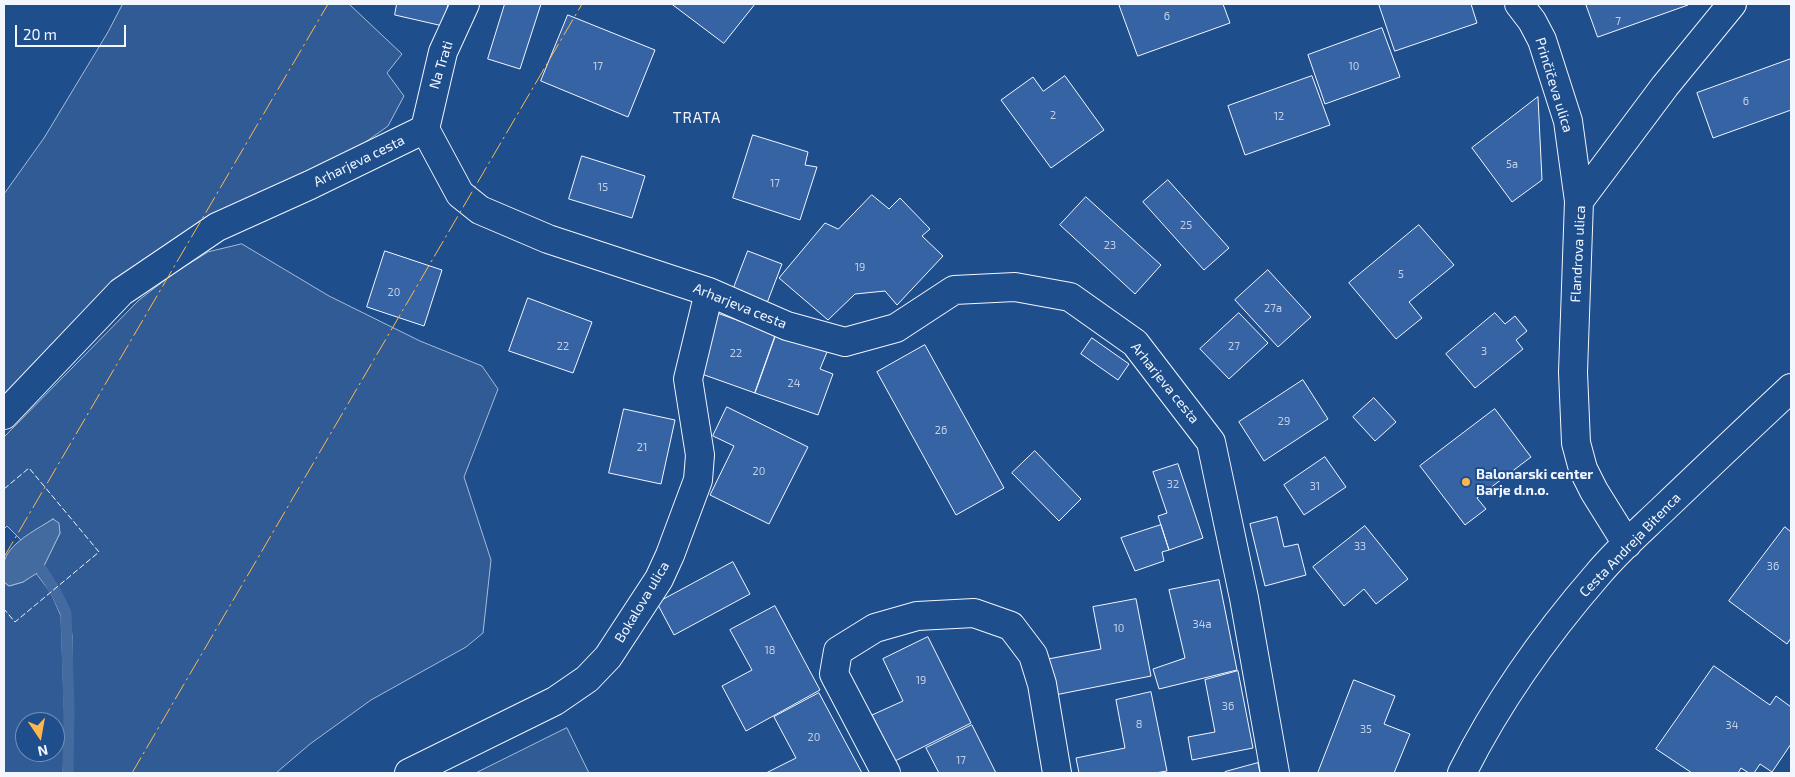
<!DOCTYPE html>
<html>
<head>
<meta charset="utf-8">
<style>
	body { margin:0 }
	#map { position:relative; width:1795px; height:777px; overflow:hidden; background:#1f4e8c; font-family:"Exo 2",sans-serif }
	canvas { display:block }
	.frame { position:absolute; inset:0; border:5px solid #f2f6ff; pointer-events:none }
	.north { position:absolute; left:15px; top:712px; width:50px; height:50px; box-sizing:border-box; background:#1f4e8c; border:1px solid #7391ba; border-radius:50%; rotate:168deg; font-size:14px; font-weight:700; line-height:20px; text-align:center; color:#f2f6ff }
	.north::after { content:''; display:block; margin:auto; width:18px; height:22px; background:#ffb74d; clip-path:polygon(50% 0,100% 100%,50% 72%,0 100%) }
	.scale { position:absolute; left:15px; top:25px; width:111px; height:22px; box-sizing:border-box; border:2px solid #f2f6ff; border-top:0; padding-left:6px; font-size:15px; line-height:18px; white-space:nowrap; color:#f2f6ff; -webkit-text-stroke:4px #1f4e8c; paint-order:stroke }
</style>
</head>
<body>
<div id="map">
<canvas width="1795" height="777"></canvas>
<div class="frame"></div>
<div class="north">N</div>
<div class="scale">20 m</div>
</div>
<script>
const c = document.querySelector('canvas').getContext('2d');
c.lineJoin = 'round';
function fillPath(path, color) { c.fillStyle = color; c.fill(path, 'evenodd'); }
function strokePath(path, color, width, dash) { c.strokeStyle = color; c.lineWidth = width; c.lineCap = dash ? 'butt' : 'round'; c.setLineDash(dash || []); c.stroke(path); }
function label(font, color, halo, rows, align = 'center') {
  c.font = font + ' "Exo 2",sans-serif'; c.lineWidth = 4; c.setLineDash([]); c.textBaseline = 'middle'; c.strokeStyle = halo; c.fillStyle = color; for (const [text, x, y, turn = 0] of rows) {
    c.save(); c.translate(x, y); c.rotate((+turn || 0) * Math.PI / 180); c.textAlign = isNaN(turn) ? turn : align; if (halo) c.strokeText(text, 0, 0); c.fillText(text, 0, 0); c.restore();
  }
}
const built = new Path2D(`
	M 123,4 L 349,4 L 402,54 L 387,73 L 404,96 L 388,126 L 360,146 L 337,159 L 248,198 L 212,216 L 117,284 L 4,395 L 4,194 L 44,138 L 108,32 Z
	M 242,244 L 329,296 L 420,341 L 482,366 L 498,389 L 464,477 L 491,560 L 483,633 L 466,647 L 371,700 L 310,744 L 276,773 L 71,773 L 72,636 L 69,609 L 58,587 L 43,567 L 60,533 L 53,519 L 21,540 L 7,526 L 4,529 L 4,437 L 139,300 L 174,273 L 208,252 Z
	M 36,573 L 51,593 L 61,616 L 65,728 L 63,773 L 4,773 L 4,582 L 9,586 L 23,582 ZM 25,722 L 55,722 L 55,752 L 25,752 Z
	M 567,728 L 589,773 L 476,773 Z`);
fillPath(built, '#305b95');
strokePath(built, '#a8bbd7', 1);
const water = new Path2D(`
	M 53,519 L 59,523 L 60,533 L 42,570 L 23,582 L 9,586 L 4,582 C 4,575 2,565 5,559 C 11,542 39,528 53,519 Z`);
fillPath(water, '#446ba0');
strokePath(water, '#a8bbd7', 1);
strokePath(new Path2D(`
	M 42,570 L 56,592 L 66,613 L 69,711 L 68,773`), '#446ba0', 11);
const building = new Path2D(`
	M 397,4 L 448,4 L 443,26 L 395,15 Z
	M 505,4 L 541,4 L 520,69 L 488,59 Z
	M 672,4 L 755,4 L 724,43 Z
	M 1119,4 L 1223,4 L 1230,23 L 1138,56 Z
	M 1379,4 L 1471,4 L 1477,23 L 1395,51 Z
	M 1586,4 L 1688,4 L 1688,5 L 1598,37 Z
	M 568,15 L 655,50 L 628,117 L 541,81 Z
	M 1382,28 L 1400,77 L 1325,104 L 1308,55 Z
	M 1791,59 L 1791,110 L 1713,138 L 1697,93 Z
	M 1065,76 L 1104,130 L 1051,168 L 1001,100 L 1033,77 L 1043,91 Z
	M 1312,76 L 1330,125 L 1245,155 L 1228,106 Z
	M 1538,97 L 1542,180 L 1512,202 L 1472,148 Z
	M 753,135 L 808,152 L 805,165 L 817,167 L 800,220 L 733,198 Z
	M 582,156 L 645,176 L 632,218 L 569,199 Z
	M 1168,180 L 1229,248 L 1204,270 L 1143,202 Z
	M 872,195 L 889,209 L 900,198 L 930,229 L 922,236 L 943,256 L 897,305 L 885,291 L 855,294 L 828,320 L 779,278 L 825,223 L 838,229 Z
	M 1086,197 L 1161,265 L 1135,294 L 1060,225 Z
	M 1419,225 L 1454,265 L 1409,302 L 1422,318 L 1396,339 L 1349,283 Z
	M 385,251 L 442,270 L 424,326 L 367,307 Z
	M 748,251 L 782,264 L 767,303 L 733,290 Z
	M 1268,270 L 1311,317 L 1278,347 L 1235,300 Z
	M 528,298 L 592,322 L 573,373 L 509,351 Z
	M 717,313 L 776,334 L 755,393 L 696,372 Z
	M 1239,313 L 1268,343 L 1229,379 L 1200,349 Z
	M 1495,313 L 1505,324 L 1515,316 L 1527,331 L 1516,340 L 1523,349 L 1475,388 L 1446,354 Z
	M 776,334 L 827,352 L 820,369 L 833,374 L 818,415 L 755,393 Z
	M 1092,338 L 1129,364 L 1118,380 L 1081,354 Z
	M 925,345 L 1004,488 L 956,515 L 877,372 Z
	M 1303,380 L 1328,419 L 1264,461 L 1239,422 Z
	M 1374,398 L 1396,422 L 1375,441 L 1353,417 Z
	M 727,407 L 808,447 L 769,524 L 710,495 L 734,446 L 713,436 Z
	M 624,409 L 675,420 L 661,484 L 609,473 Z
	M 1495,409 L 1531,457 L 1477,498 L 1486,509 L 1465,525 L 1420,466 Z
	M 1035,451 L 1081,499 L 1059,521 L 1012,473 Z
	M 1325,457 L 1346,487 L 1304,515 L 1284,485 Z
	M 1178,464 L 1203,538 L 1169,550 L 1158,516 L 1167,513 L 1153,472 Z
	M 1277,517 L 1284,547 L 1298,544 L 1306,575 L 1265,586 L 1250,524 Z
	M 1161,525 L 1169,550 L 1162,552 L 1164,561 L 1135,571 L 1121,538 Z
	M 1365,526 L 1408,579 L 1376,604 L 1364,589 L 1344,606 L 1313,567 Z
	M 1785,527 L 1791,532 L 1791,638 L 1787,644 L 1729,601 Z
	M 733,562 L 750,594 L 674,635 L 657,603 Z
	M 1219,580 L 1237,670 L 1159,689 L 1153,669 L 1185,658 L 1169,590 Z
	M 1136,599 L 1151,676 L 1055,695 L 1048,659 L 1101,649 L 1093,607 Z
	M 775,606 L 820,690 L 746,731 L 722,686 L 752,670 L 730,630 Z
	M 928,637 L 971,723 L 895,761 L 872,715 L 903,701 L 883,659 Z
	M 1714,666 L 1770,705 L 1776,696 L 1791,707 L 1791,744 L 1772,772 L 1760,764 L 1754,773 L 1749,773 L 1741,768 L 1738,773 L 1692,773 L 1656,749 Z
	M 1238,671 L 1253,748 L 1192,760 L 1188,737 L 1215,732 L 1205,680 Z
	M 1354,680 L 1395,696 L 1384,724 L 1410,734 L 1394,773 L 1318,773 Z
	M 1151,692 L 1167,771 L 1155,773 L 1079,773 L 1076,758 L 1125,748 L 1116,700 Z
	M 819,693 L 862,773 L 766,773 L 796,758 L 774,717 Z
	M 972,725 L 996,773 L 939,773 L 926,748 Z
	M 1258,763 L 1260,773 L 1225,773 L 1225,772 Z`);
fillPath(building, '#3563a3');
strokePath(building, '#f2f6ff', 1);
const minor = new Path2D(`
	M 1519,4 L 1532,21 L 1542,40 L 1568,121 L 1579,201 L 1573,372 L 1576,443 L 1583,469 L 1594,491 L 1627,544
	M 425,129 L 443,52 L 465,4
	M 1579,201 L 1665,86 L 1732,4
	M 4,415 L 121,292 L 217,227 L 310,185 L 425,129 L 460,194 L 480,210 L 548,239 L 709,292 L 787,326 L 845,342 L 896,328 L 954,290 L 1015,287 L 1070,297 L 1135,343 L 1211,442 L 1244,598 L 1275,773
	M 409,773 L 555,701 L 587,679 L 608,657 L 659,579 L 670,555 L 698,480 L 700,455 L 688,379 L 709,292
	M 886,773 L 834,674 L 838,651 L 875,628 L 917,616 L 974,613 L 1011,626 L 1033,655 L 1042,684 L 1057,773
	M 1462,773 C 1498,701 1545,635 1598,574 C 1617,551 1640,531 1662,510 C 1705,469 1748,428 1791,388`);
strokePath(minor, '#f2f6ff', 30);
strokePath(minor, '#1f4e8c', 28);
strokePath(new Path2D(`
	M 4,489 L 29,468 L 99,552 L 15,622 L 4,609`), '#f2f6ff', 1, [6, 2.5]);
strokePath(new Path2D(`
	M 4,557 L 328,4
	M 132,773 L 582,4`), '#ffb74d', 1, [18, 4, 2.5, 4]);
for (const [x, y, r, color] of [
	[1466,482,5,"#ffb74d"]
]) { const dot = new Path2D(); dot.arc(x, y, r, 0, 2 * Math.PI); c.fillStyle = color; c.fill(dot); strokePath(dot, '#1f4e8c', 2); }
label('11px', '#c3d1e8', null, [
	["6",1167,16],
	["7",1618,21],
	["17",598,66],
	["10",1354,66],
	["6",1746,101],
	["2",1053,115],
	["12",1279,116],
	["5a",1512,164],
	["17",775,183],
	["15",603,187],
	["25",1186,225],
	["23",1110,245],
	["19",860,267],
	["5",1401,274],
	["20",394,292],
	["27a",1273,308],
	["22",563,346],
	["27",1234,346],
	["3",1484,351],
	["22",736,353],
	["24",794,383],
	["29",1284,421],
	["26",941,430],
	["21",642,447],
	["20",759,471],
	["32",1173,484],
	["31",1315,486],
	["33",1360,546],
	["36",1773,566],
	["34a",1202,624],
	["10",1119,628],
	["18",770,650],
	["19",921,680],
	["36",1228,706],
	["8",1139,724],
	["34",1732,725],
	["35",1366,729],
	["20",814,737],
	["17",961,760]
]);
label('14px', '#f2f6ff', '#1f4e8c', [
	["Na Trati",441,65,-73],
	["Prinčičeva ulica",1554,85,73],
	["Arharjeva cesta",359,161,-26],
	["Flandrova ulica",1578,254,-87],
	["Arharjeva cesta",740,306,22],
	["Arharjeva cesta",1165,383,51],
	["Cesta Andreja Bitenca",1630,545,-46],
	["Bokalova ulica",642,602,-59]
]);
label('bold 14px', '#f2f6ff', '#1f4e8c', [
	["Balonarski center",1476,474],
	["Barje d.n.o.",1476,490]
], 'left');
c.letterSpacing = '1px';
label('15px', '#f2f6ff', '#1f4e8c', [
	["TRATA",697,118]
]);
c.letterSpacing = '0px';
</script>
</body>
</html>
